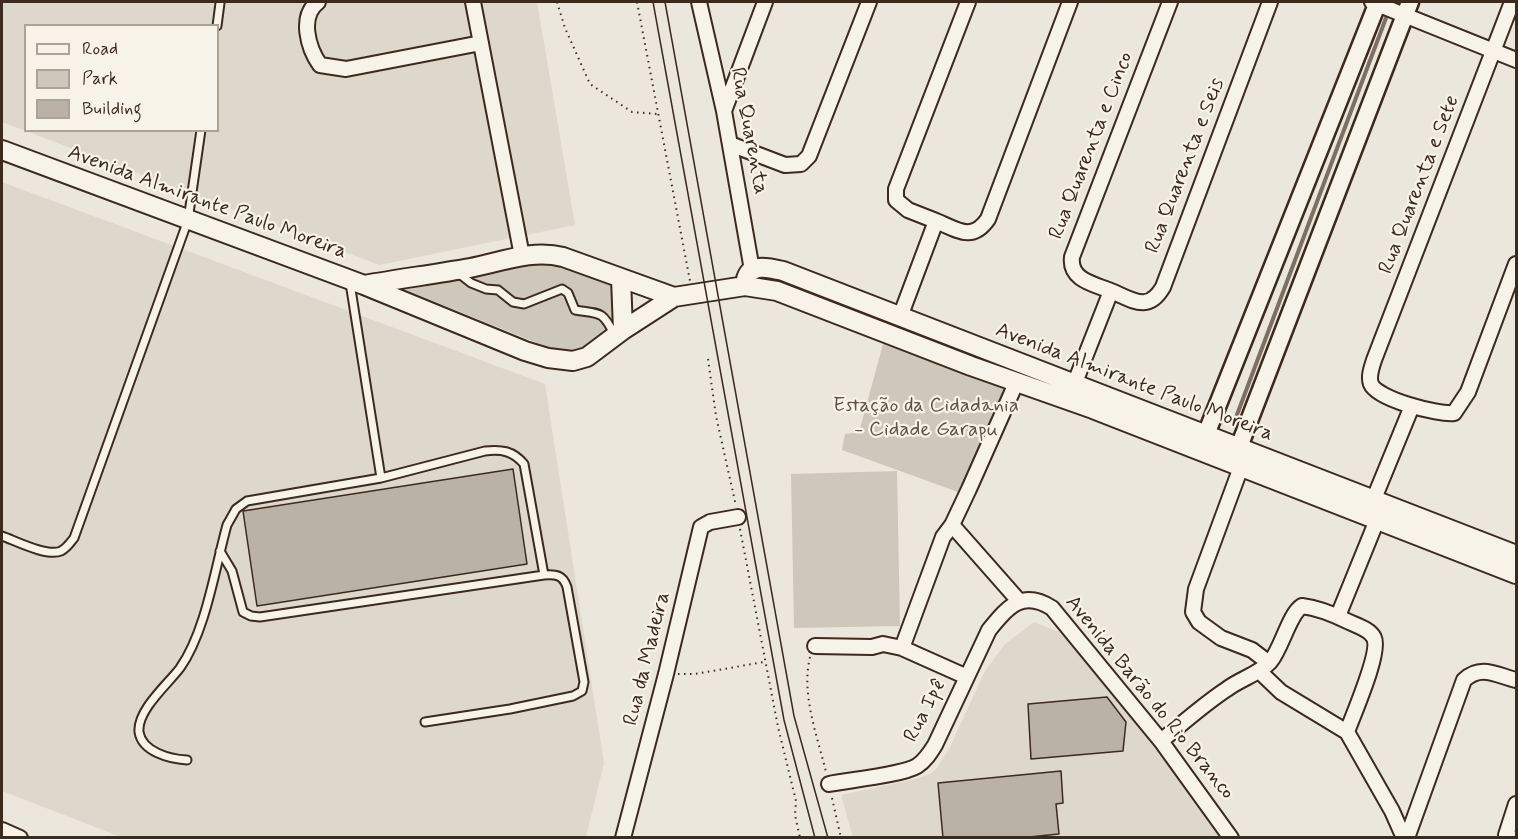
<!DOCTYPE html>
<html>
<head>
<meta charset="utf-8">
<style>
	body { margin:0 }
	#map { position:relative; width:1518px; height:839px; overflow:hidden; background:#ece7dc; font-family:Mynerve,sans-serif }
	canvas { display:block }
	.frame { position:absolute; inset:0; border:3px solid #3b2a1e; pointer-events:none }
	.legend { position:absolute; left:24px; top:24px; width:195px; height:108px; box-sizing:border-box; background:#f7f3e8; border:2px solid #aca397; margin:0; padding:8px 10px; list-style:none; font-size:18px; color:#3b2a1e }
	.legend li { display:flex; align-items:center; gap:12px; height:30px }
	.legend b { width:30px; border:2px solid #aca397 }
</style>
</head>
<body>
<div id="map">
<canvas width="1518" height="839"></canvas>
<div class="frame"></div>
<ul class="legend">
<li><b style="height:8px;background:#f7f3e8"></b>Road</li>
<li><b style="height:16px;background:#cec8bc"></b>Park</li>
<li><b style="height:16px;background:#bab2a7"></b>Building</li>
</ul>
</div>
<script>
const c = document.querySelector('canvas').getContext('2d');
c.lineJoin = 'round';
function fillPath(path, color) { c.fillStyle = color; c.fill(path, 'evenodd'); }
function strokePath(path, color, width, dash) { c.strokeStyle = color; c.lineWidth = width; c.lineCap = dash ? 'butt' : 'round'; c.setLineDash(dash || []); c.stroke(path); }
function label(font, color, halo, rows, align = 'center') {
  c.font = font + ' Mynerve,sans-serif'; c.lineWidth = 4.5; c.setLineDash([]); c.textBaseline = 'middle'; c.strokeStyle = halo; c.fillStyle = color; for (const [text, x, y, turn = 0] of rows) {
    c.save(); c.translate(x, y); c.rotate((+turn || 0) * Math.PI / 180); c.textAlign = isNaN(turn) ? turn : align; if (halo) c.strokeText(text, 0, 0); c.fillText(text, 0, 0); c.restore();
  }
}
fillPath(new Path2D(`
	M 2,2 L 537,2 L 575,225 L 379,265 L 2,122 ZM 26,26 L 218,26 L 218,130 L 26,130 Z
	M 2,182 L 545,384 L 604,763 L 586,837 L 121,837 L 2,791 Z
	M 1034,622 L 1067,635 L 1223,837 L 853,837 L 841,795 L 915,779 L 928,775 L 936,769 L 949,749 L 985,671 L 1005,644 Z`), '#ddd7cc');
fillPath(new Path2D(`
	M 534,257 L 616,284 C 616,295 618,311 615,321 C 614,327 608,332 604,336 C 585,350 570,353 547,347 L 398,287 Z
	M 883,344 L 1007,387 L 967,483 L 958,492 L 842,450 L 845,434 L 859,432 Z
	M 897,471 L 900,626 L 794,628 L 791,474 Z`), '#cec8bc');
strokePath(new Path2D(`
	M 1235,420 L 1392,2`), '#7c7064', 4);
const building = new Path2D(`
	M 513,469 L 527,564 L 257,606 L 243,511 Z
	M 1107,697 L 1126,722 L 1123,751 L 1031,759 L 1028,704 Z
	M 1061,771 L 1063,803 L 1056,804 L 1059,834 L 1019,838 L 943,838 L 938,783 Z`);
fillPath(building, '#bab2a7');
strokePath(building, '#3b2a1e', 1.5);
const service = new Path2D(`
	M 217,26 L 220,3
	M 457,272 L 471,283 L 486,289 L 498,290 L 513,302 L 524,304 L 562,289 L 568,293 L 575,310 C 600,314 602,310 614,334
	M 350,283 L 381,478
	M 2,536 C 16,541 47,557 61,551 C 67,548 70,543 74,538 L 188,220 L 201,130
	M 220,551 L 232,571 L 243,612 L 251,616 L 260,617 L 544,575 C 556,574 563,575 567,587 L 584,682 L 582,691 L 573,696 L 510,709 L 425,722
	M 187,760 C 170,759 142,752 139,732 C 137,710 168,684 180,668 C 206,631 215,568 227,525 L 236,509 L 247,501 L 381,478 L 485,451 C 502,449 513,451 524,464 L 544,575`);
const minor = new Path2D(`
	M 318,2 C 299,16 308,48 320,65 L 346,69 L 481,43
	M 473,2 L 522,256
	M 699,2 L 724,111 L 752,270
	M 1372,2 L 1516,60
	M 1512,2 L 1374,360 C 1372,367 1368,376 1371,384 C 1377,399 1438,415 1454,413 L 1468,392 L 1516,264
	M 724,111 L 765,2
	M 730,144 L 785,165 L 801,164 L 809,156 L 869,2
	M 936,221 C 958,230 972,242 988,219 L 1070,2
	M 1111,291 C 1133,300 1148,313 1163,287 L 1270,2
	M 900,317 L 936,221 L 908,210 L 896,200 L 896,189 L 968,2
	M 1074,385 L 1111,291 C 1094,284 1069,280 1072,257 L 1170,2
	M 1241,467 L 1196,589 L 1193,612 L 1199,622 L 1221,638 L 1252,650 L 1269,663
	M 1373,501 L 1412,406
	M 952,525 L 1019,601
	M 1338,616 L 1377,520
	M 815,646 L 872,647 L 883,644 L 902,648 L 967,677
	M 902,648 L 943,537 L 952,525 L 969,489 L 1017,381
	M 1259,671 L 1281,692 L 1347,732 L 1392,811 L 1404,838
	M 1161,741 C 1183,723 1204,704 1227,689 C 1240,679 1259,674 1270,662 C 1282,648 1289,614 1302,606 C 1318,608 1333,614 1347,621 C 1355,625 1370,629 1374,638 C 1381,652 1353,715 1347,732
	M 829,784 C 849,780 902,775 917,766 C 925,761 930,753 935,745 L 989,630 C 1008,607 1022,589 1052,608 L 1161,741 L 1231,838
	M 2,830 L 20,838
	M 623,838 L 666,674 L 701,527 L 710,522 L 738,517
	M 1407,838 L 1464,680 C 1481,664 1496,675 1516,680
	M 1512,838 L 1506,835 L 1516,804`);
const tertiary = new Path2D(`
	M 1201,447 L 1378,2
	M 1234,460 L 1410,2`);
const secondary = new Path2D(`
	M 2,150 L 364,285 L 525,351 L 548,358 L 573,361 L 587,357 L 623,330 L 674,297
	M 621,278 L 623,330
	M 364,285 C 399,279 435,274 470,268 C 501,262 532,249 563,257 L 674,297 L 745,286 L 777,291 L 971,366 L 1093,409 L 1516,574
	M 745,286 C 746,262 766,267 783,271 L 1516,555`);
strokePath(service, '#3b2a1e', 11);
strokePath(minor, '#3b2a1e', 18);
strokePath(tertiary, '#3b2a1e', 21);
strokePath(secondary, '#3b2a1e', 22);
strokePath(new Path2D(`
	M 557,2 L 565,28 L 590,84 L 632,112 L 658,114
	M 637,2 L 690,281
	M 708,359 L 716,416 L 736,506
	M 740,529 L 778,727 L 796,801 L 795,815 L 800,838
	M 810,657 C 801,694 817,735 826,772
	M 678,674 L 695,674 L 764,662
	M 832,798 L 841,838`), '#3b2a1e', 2, [1.5, 4.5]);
strokePath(service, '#f7f3e8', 7);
strokePath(minor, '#f7f3e8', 14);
strokePath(tertiary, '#f7f3e8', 16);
strokePath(secondary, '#f7f3e8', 18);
strokePath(new Path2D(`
	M 653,2 L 784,720 L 815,838
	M 665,2 L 794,716 L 828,838`), '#3b2a1e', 1.5);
label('21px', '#3b2a1e', '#f7f3e8', [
	["Rua Quarenta",748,131,79],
	["Rua Quarenta e Cinco",1092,146,-69],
	["Rua Quarenta e Seis",1186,166,-69],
	["Rua Quarenta e Sete",1420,185,-69],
	["Avenida Almirante Paulo Moreira",207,203,20],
	["Avenida Almirante Paulo Moreira",1134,383,21],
	["Rua da Madeira",648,659,-76],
	["Avenida Barão do Rio Branco",1149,698,51],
	["Rua Ipê",926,711,-63]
]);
label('21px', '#605246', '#f7f3e8', [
	["Estação da Cidadania",926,407],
	["- Cidade Garapu",926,431]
]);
</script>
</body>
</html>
